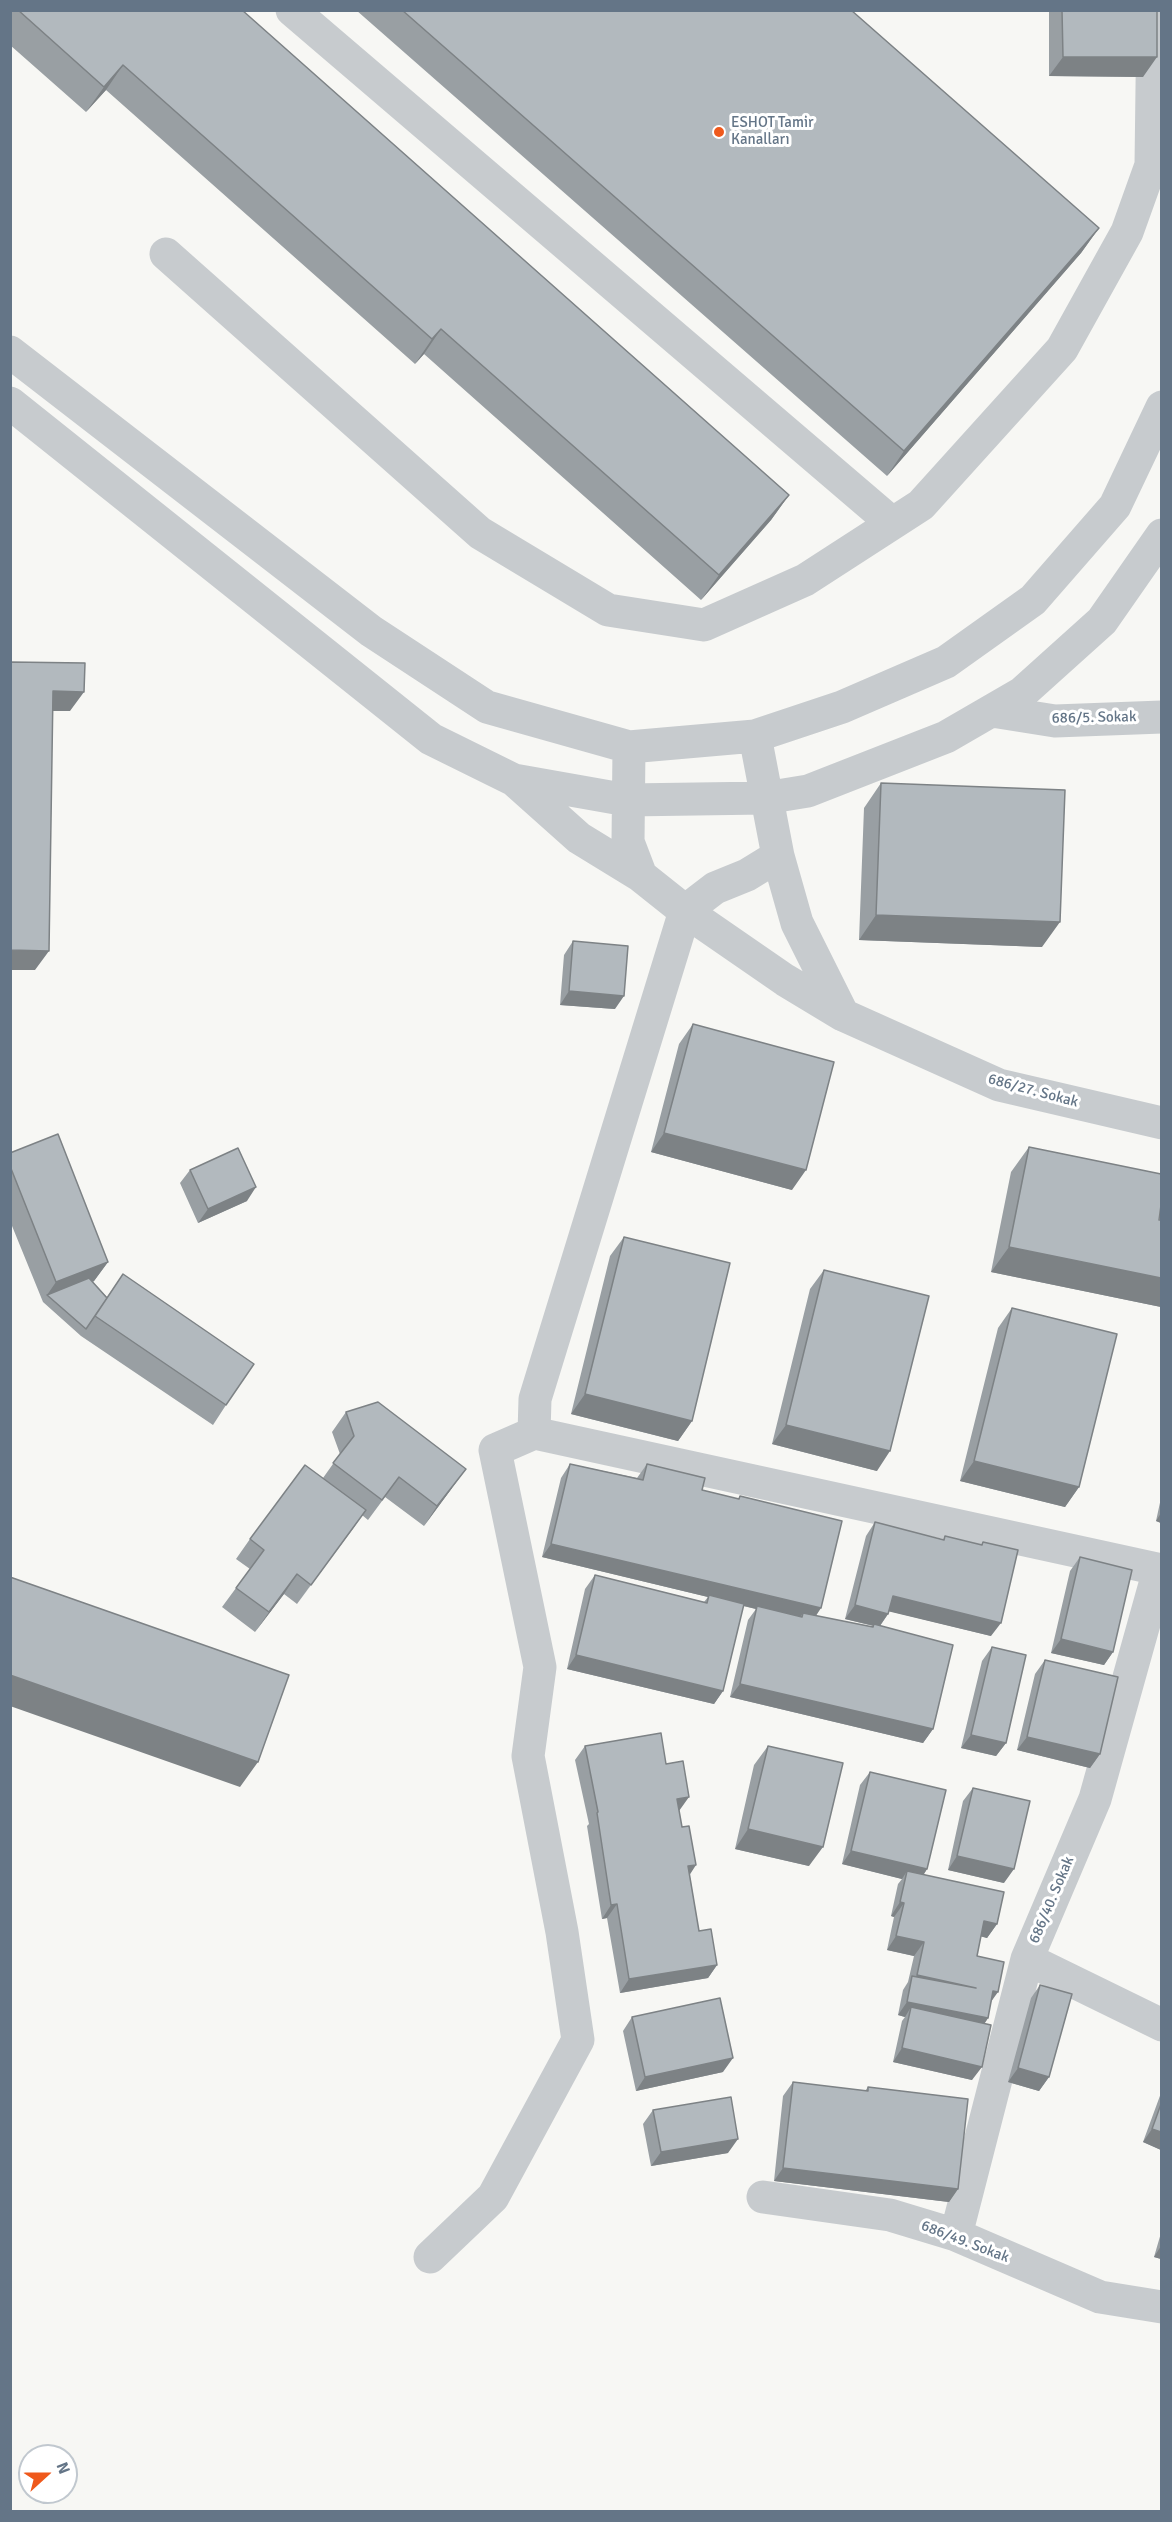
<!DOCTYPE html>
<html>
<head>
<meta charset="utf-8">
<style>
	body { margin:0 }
	#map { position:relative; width:1172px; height:2522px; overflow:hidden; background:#f7f7f4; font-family:Signika,sans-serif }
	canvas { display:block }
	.frame { position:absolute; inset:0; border:12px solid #647587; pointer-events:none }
	.north { position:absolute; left:18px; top:2444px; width:60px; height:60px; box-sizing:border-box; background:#fff; border:2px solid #c1c8cf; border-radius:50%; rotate:69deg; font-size:16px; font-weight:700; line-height:24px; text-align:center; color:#647587 }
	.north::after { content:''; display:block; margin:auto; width:21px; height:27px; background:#ef591c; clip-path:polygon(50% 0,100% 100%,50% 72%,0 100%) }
</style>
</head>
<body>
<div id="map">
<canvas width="1172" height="2522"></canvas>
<div class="frame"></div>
<div class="north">N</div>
</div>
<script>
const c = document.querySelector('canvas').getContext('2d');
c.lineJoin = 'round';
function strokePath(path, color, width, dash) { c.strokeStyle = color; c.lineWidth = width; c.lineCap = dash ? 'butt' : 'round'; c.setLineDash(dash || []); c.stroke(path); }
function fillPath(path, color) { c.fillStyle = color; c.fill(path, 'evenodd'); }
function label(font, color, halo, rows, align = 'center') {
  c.font = font + ' Signika,sans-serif'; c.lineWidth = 6; c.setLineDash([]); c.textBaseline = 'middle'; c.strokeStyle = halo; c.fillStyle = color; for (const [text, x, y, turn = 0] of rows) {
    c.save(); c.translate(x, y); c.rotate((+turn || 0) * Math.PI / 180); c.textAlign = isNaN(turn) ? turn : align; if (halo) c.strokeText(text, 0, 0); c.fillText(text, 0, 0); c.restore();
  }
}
strokePath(new Path2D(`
	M 292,10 L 892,523
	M 166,254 L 480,533 L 608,610 L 704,625 L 805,580 L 921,505 L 1062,349 L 1127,232 L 1151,165 L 1153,10
	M 10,352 L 371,631 L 487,707 L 629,747 L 755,736 L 842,707 L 946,662 L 1033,600 L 1115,506 L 1162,407
	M 10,403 L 431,739 L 514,780 L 627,800 L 765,798 L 808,791 L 946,737 L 1022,693 L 1102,621 L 1162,535
	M 992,711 L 1055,721 L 1162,717
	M 755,736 L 778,856 L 797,923 L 843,1015
	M 629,747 L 628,842 L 641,876
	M 514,780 L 579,838 L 641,876 L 685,911 L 785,980 L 843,1015 L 999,1085 L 1162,1123
	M 534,1433 L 1162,1570
	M 1027,1959 L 1162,2025
	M 763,2197 L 890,2215 L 956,2235 L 1100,2297 L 1162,2307
	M 956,2235 L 1027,1959 L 1095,1799 L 1159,1570
	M 430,2257 L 493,2197 L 578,2040 L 562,1932 L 528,1756 L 540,1667 L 495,1450 L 534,1433 L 535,1399 L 685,911 L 715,888 L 747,875 L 778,856`), '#c7cbce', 33);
fillPath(new Path2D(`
	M 10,10 L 242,10 L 789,495 L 771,520 L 701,600 L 424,354 L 415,364 L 106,90 L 86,112 L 10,45 Z
	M 356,10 L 851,10 L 1099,228 L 1081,253 L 887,476 Z
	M 1049,10 L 1157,10 L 1143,77 L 1049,76 Z
	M 881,783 L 1042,947 L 859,940 L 864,808 Z
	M 573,941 L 615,1009 L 560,1005 L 564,955 Z
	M 693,1024 L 792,1190 L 651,1152 L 679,1044 Z
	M 1029,1147 L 1159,1220 L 1161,1220 L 1161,1307 L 991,1272 L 1011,1172 Z
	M 10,1153 L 108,1262 L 94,1281 L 93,1282 L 107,1297 L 123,1274 L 226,1405 L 213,1425 L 81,1336 L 43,1302 L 10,1221 Z
	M 190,1170 L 247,1201 L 198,1223 L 180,1183 Z
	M 624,1237 L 692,1421 L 678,1441 L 571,1414 L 610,1256 Z
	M 824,1270 L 877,1471 L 772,1444 L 810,1289 Z
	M 1012,1308 L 1079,1487 L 1065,1507 L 960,1481 L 998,1328 Z
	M 346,1412 L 452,1488 L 424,1526 L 385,1497 L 368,1520 L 362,1515 L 297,1604 L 284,1594 L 255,1632 L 222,1607 L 250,1569 L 236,1559 L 250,1539 L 323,1478 L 340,1454 L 332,1432 Z
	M 570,1464 L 637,1478 L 647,1464 L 702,1490 L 738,1499 L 740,1496 L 816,1616 L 872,1627 L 873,1626 L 845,1619 L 866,1536 L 875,1522 L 943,1540 L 945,1536 L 981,1545 L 983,1542 L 991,1636 L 889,1611 L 888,1614 L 880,1626 L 933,1729 L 923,1743 L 730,1697 L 748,1620 L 756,1609 L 743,1606 L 723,1691 L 714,1704 L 567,1669 L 585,1589 L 595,1575 L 704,1602 L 708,1597 L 542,1557 L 561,1478 Z
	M 1161,1498 L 1161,1523 L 1156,1521 Z
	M 1080,1557 L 1113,1652 L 1104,1665 L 1051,1653 L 1070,1571 Z
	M 992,1647 L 1006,1743 L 996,1756 L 961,1748 L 982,1661 Z
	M 1045,1660 L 1100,1754 L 1090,1768 L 1017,1750 L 1035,1674 Z
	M 585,1746 L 666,1764 L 679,1811 L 699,1931 L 717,1965 L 708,1978 L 620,1993 L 607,1918 L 602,1919 L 587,1826 L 589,1824 L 575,1760 Z
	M 768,1746 L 809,1866 L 735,1849 L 754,1765 Z
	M 870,1772 L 927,1869 L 924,1874 L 997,1924 L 987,1938 L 981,1936 L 977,1956 L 991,2002 L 988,2018 L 984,2024 L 972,2080 L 893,2062 L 902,2021 L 905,2017 L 898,2015 L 903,1990 L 908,1982 L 914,1956 L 887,1950 L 894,1917 L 891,1916 L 898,1884 L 902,1879 L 842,1864 L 860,1785 Z
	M 973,1788 L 1004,1883 L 948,1870 L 963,1801 Z
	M 1040,1985 L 1049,2077 L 1039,2091 L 1008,2082 L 1031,1998 Z
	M 632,2017 L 723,2072 L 636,2091 L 623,2031 Z
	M 793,2082 L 865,2091 L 868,2087 L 958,2189 L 949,2202 L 774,2181 L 783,2096 Z
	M 1161,2093 L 1161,2150 L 1143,2142 Z
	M 653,2110 L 728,2153 L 651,2166 L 643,2124 Z
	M 1161,2233 L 1161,2259 L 1154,2257 Z`), '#999fa3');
fillPath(new Path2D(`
	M 1063,57 L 1157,57 L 1143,77 L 1049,76 Z
	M 123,65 L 106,90 L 86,112 L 104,87 Z
	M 1099,228 L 1081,253 L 887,476 L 904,451 Z
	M 441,329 L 424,354 L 415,364 L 432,339 Z
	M 789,495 L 771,520 L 701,600 L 719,575 Z
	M 53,691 L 84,692 L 70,711 L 39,711 Z
	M 876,915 L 1060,922 L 1042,947 L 859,940 Z
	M 10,950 L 49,951 L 35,970 L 10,970 Z
	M 569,991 L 624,996 L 615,1009 L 560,1005 Z
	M 664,1133 L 806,1170 L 792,1190 L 651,1152 Z
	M 256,1187 L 247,1201 L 198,1223 L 208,1209 Z
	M 1009,1247 L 1161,1278 L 1161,1307 L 991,1272 Z
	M 108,1262 L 94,1281 L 51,1298 L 47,1295 L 56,1282 Z
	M 585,1394 L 692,1421 L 678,1441 L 571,1414 Z
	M 786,1425 L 890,1451 L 877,1471 L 772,1444 Z
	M 974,1461 L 1079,1487 L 1065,1507 L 960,1481 Z
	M 466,1469 L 424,1526 L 437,1506 Z
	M 366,1510 L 352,1530 L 297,1604 L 311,1585 Z
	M 1161,1513 L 1161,1523 L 1156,1521 Z
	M 551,1544 L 821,1608 L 812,1622 L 802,1617 L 803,1613 L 799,1619 L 757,1606 L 756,1609 L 709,1597 L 709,1595 L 708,1597 L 542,1557 Z
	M 297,1574 L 284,1594 L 255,1632 L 269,1612 Z
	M 893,1596 L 1001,1623 L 991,1636 L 883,1610 Z
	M 855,1605 L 888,1614 L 879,1627 L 845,1619 Z
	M 1061,1639 L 1113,1652 L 1104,1665 L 1051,1653 Z
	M 576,1655 L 723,1691 L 714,1704 L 567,1669 Z
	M 10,1675 L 258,1762 L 240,1787 L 10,1706 Z
	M 740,1684 L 933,1729 L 923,1743 L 730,1697 Z
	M 971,1735 L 1006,1743 L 996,1756 L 961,1748 Z
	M 1027,1737 L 1100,1754 L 1090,1768 L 1017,1750 Z
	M 689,1797 L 679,1811 L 677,1799 Z
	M 748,1829 L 823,1847 L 809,1866 L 735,1849 Z
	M 851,1851 L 927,1869 L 918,1883 L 907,1871 L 902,1879 L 842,1864 Z
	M 957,1856 L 1014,1869 L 1004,1883 L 948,1870 Z
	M 696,1865 L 687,1879 L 688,1866 Z
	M 900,1902 L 904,1903 L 894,1917 L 891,1916 Z
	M 617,1904 L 607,1918 L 602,1919 L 611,1905 Z
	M 984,1921 L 997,1924 L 987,1938 L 975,1935 Z
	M 896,1936 L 924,1942 L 914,1956 L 887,1950 Z
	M 717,1965 L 708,1978 L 620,1993 L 629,1979 Z
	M 917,1975 L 976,1988 L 911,1982 Z
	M 993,1991 L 998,1992 L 988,2006 Z
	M 907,2002 L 988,2018 L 979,2032 L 911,2007 L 905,2017 L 898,2015 Z
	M 902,2048 L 982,2067 L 972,2080 L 893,2062 Z
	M 733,2058 L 723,2072 L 636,2091 L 645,2077 Z
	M 1018,2068 L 1049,2077 L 1039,2091 L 1008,2082 Z
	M 1152,2129 L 1161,2132 L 1161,2150 L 1143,2142 Z
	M 738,2139 L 728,2153 L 651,2166 L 661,2152 Z
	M 783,2168 L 958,2189 L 949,2202 L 774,2181 Z
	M 1161,2246 L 1161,2259 L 1154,2257 Z`), '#7d8285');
const building = new Path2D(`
	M 18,10 L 242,10 L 789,495 L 719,575 L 441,329 L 432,339 L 123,65 L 104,87 Z
	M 402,10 L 851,10 L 1099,228 L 904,451 Z
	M 1062,10 L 1157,10 L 1157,57 L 1063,57 Z
	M 10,662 L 85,663 L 84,692 L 53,691 L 49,951 L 10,950 Z
	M 881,783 L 1065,790 L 1060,922 L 876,915 Z
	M 573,941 L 628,946 L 624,996 L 569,991 Z
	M 693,1024 L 834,1062 L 806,1170 L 664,1133 Z
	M 58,1134 L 108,1262 L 56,1282 L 10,1166 L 10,1153 Z
	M 1029,1147 L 1161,1174 L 1161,1205 L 1159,1220 L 1161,1220 L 1161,1278 L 1009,1247 Z
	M 238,1148 L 256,1187 L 208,1209 L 190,1170 Z
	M 624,1237 L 730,1263 L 692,1421 L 585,1394 Z
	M 824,1270 L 929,1296 L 890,1451 L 786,1425 Z
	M 123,1274 L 254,1364 L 226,1405 L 95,1316 Z
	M 89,1278 L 107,1298 L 86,1329 L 47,1295 Z
	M 1012,1308 L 1117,1334 L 1079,1487 L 974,1461 Z
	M 378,1402 L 466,1469 L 437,1506 L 399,1477 L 382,1500 L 333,1463 L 354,1436 L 346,1412 Z
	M 570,1464 L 643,1480 L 647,1464 L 705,1478 L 702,1490 L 739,1499 L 740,1496 L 842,1521 L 821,1608 L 551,1544 Z
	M 305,1465 L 366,1510 L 311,1585 L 297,1574 L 269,1612 L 236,1588 L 264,1550 L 250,1539 Z
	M 875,1522 L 944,1540 L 945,1536 L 982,1545 L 983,1542 L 1018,1550 L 1001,1623 L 893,1596 L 888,1614 L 855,1605 Z
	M 1080,1557 L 1132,1570 L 1113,1652 L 1061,1639 Z
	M 595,1575 L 707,1603 L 709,1595 L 744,1604 L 723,1691 L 576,1655 Z
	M 10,1577 L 289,1675 L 258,1762 L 10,1675 Z
	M 757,1606 L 802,1617 L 803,1613 L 873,1627 L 874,1624 L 953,1645 L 933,1729 L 740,1684 Z
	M 992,1647 L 1026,1655 L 1006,1743 L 971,1735 Z
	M 1045,1660 L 1118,1677 L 1100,1754 L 1027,1737 Z
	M 661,1733 L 666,1764 L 683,1761 L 689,1797 L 677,1799 L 682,1827 L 689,1826 L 696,1865 L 688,1866 L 699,1931 L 711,1929 L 717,1965 L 629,1979 L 617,1904 L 611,1905 L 597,1813 L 598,1812 L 585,1746 Z
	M 768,1746 L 843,1763 L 823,1847 L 748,1829 Z
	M 870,1772 L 946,1790 L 927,1869 L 851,1851 Z
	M 973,1788 L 1030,1801 L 1014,1869 L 957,1856 Z
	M 907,1871 L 1004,1892 L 997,1924 L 984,1921 L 977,1956 L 1004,1962 L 998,1992 L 993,1991 L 988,2018 L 907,2002 L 912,1976 L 976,1988 L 917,1975 L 924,1942 L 896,1936 L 904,1903 L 900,1902 Z
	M 1040,1985 L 1072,1994 L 1049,2077 L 1018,2068 Z
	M 720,1998 L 733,2058 L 645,2077 L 632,2017 Z
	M 911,2007 L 991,2025 L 982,2067 L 902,2048 Z
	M 793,2082 L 868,2091 L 868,2087 L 968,2099 L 958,2189 L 783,2168 Z
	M 731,2097 L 738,2139 L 661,2152 L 653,2110 Z
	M 1161,2104 L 1161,2132 L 1152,2129 Z`);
fillPath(building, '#b2b9be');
strokePath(building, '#7d8285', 1.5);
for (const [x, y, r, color] of [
	[719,132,6,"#ef591c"]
]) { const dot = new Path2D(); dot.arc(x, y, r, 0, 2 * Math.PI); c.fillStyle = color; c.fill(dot); strokePath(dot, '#fff', 2); }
label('15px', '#647587', '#fff', [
	["ESHOT Tamir",731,123],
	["Kanalları",731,140]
], 'left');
label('15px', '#647587', '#fff', [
	["686/5. Sokak",1094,718,-1],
	["686/27. Sokak",1033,1091,15],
	["686/40. Sokak",1052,1900,-67],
	["686/49. Sokak",965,2242,21]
]);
</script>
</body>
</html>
